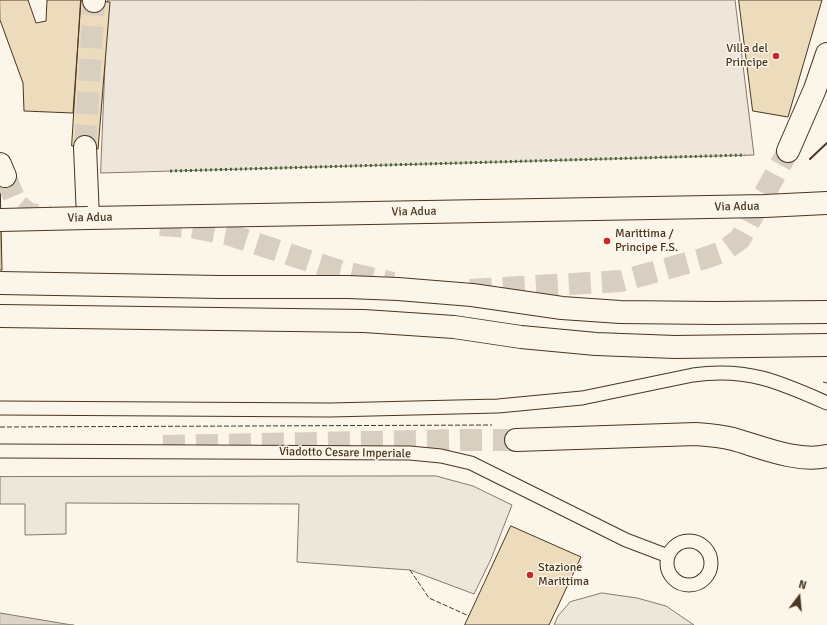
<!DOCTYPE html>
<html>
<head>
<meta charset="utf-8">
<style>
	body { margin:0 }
	#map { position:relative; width:827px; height:625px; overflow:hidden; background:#fbf6e9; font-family:Signika,sans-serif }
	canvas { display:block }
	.north { position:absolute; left:779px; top:577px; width:40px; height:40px; -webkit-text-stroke:3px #fbf6e9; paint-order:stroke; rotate:16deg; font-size:11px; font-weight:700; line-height:16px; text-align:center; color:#4a3520 }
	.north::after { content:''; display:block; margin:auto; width:14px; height:18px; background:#4a3520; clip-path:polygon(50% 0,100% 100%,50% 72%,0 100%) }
</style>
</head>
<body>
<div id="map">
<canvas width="827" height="625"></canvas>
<div class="north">N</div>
</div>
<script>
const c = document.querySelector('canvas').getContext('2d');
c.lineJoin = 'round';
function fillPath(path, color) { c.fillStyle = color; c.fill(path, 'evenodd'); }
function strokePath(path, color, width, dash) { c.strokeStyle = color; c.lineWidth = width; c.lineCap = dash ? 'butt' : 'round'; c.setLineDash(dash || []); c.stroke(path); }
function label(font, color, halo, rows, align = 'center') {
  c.font = font + ' Signika,sans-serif'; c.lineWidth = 3; c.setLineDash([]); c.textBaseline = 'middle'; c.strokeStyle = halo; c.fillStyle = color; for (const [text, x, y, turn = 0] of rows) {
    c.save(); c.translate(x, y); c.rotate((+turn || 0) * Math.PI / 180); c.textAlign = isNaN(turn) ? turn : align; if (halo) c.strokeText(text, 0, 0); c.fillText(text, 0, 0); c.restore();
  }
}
const green = new Path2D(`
	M 108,0 L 735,0 L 754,155 L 101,173 Z`);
fillPath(green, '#ede6d9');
strokePath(green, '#887966', 1);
const parking = new Path2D(`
	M 436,476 L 473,486 L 512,505 L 491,559 L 474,594 L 410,570 L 297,562 L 299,504 L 66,503 L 66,534 L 25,535 L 25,504 L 0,504 L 0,477 Z
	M 602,593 L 637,598 L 666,606 L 694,625 L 554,625 L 558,616 L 570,602 Z`);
fillPath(parking, '#ede7d9');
strokePath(parking, '#887966', 1);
const water = new Path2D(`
	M 0,613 L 72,625 L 74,625 L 0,625 Z`);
fillPath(water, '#dcd4c6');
strokePath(water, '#887966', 1);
const building = new Path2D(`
	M 0,0 L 28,0 L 36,23 L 46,21 L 47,0 L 81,0 L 73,113 L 24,111 L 23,83 L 0,20 Z
	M 81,0 L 110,2 L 98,149 L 72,146 Z
	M 739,0 L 822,0 L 788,117 L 753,111 Z
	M 0,178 L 2,270 L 0,270 Z
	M 511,526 L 581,557 L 549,625 L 465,625 Z`);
fillPath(building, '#ecdcbc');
strokePath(building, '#4a3520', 1);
strokePath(new Path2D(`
	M 85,147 L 94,1
	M 5,176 L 17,204 L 29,214 L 50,216
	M 160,225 L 190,227 L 227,234 L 340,271 L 393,283
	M 470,290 L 621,281 L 702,259 L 722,252 L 740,239 L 788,151
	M 163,446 L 466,440 L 516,440`), '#d8cfc1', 22, [22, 11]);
const service = new Path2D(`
	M 0,408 L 330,410 L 498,406 L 582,398 L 693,375 C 746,367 780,382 827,403
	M 0,451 L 410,453 L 441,456 L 471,463 L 626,540 L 668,556
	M667 563a22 22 0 1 1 44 0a22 22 0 1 1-44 0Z`);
const minor = new Path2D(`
	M 94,1 L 94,0
	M 85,147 L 88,218
	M 788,151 L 815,89 L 827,54
	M 0,164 L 5,176
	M 516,440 L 696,434 C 709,435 721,436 733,439 C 761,447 798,463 827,456`);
const secondary = new Path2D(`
	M 88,218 L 765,206 L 827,203`);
const trunk = new Path2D(`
	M 0,316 L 364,321 L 454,327 L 521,337 L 596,344 L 675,347 L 827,345`);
strokePath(service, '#4a3520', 15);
strokePath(minor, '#4a3520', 24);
strokePath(secondary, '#4a3520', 24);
strokePath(trunk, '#4a3520', 24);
strokePath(service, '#fbf6e9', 13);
strokePath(minor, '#fbf6e9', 22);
strokePath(secondary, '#fbf6e9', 22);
strokePath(trunk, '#fbf6e9', 22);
const secondaryBridge = new Path2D(`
	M 0,220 L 88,218`);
const trunkBridge = new Path2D(`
	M 0,283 L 220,287 L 348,287 L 398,289 L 472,295 L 562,308 L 620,312 L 714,313 L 827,312`);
strokePath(secondaryBridge, '#4a3520', 24, []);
strokePath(trunkBridge, '#4a3520', 24, []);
strokePath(secondaryBridge, '#fbf6e9', 22);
strokePath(trunkBridge, '#fbf6e9', 22);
strokePath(new Path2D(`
	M 170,171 L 745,155`), '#436837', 3, [2, 3]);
strokePath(new Path2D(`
	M 823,382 L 827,383
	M 0,427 L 492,425
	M 410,570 L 429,598 L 469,616`), '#4a3520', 1, [5, 2]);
strokePath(new Path2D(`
	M 810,159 L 827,143`), '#4a3520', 2);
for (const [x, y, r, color] of [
	[776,56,4,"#c62828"],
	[607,241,4,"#c62828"],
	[530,575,4,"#c62828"]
]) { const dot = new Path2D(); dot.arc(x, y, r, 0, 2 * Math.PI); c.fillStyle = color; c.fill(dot); strokePath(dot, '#fbf6e9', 1.5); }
label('12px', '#4a3520', '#fbf6e9', [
	["Villa del",768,49,"right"],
	["Principe",768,63,"right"],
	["Marittima /",615,234],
	["Principe F.S.",615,248],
	["Stazione",538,568],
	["Marittima",538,582]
], 'left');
label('12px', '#4a3520', '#fbf6e9', [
	["Via Adua",737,207,-1],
	["Via Adua",414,212,-1],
	["Via Adua",90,218,-1],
	["Viadotto Cesare Imperiale",345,453,1]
]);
</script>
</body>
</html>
